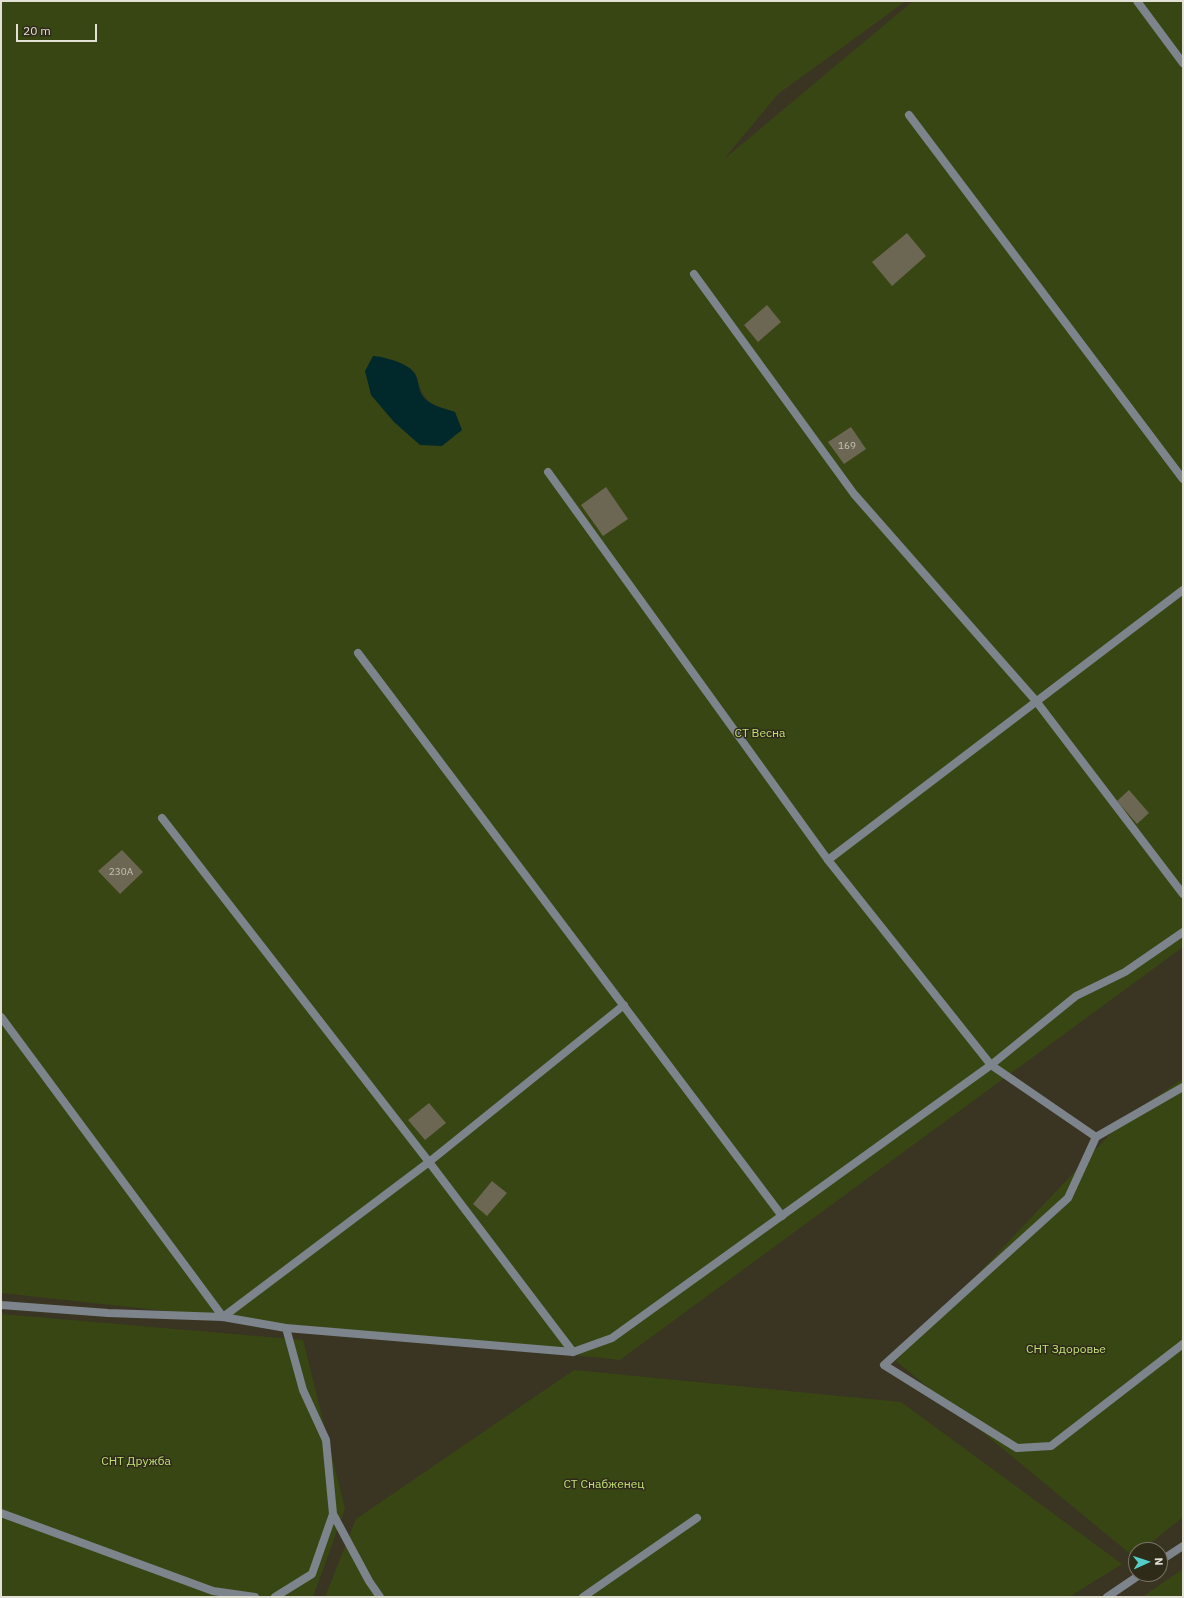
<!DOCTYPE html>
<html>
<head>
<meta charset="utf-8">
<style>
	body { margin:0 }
	#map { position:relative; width:1184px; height:1598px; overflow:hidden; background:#3a3523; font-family:"IBM Plex Sans",sans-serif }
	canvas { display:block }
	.frame { position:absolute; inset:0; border:2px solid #e3e0d5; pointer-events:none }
	.north { position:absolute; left:1128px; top:1542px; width:40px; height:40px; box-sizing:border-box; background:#2f2b19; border:1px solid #777364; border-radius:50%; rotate:87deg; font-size:11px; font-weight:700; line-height:16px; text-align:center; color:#e3e0d5 }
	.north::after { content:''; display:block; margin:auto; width:14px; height:18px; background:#53cdca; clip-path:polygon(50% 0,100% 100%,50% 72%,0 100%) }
	.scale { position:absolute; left:16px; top:24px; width:81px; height:18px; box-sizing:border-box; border:2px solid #e3e0d5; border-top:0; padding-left:5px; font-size:12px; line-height:14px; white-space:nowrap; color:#e3e0d5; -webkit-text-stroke:3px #2f2b19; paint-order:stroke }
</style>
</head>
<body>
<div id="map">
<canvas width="1184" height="1598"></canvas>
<div class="frame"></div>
<div class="north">N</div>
<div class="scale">20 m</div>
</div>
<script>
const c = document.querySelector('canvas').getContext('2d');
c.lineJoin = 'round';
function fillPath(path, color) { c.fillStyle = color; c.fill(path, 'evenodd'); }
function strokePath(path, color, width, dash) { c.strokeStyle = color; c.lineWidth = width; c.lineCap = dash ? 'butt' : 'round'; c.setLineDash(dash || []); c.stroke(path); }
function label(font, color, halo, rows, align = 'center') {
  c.font = font + ' "IBM Plex Sans",sans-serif'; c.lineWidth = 3; c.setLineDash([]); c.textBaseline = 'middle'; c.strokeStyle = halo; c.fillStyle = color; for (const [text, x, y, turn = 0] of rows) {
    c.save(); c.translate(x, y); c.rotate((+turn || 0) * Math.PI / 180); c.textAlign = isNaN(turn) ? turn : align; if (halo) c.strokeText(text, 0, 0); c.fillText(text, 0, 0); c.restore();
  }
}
fillPath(new Path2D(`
	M 1,1 L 906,1 L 778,94 L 723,160 L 913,1 L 1183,1 L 1183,947 L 620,1360 L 1,1293 ZM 373,356 L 415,373 C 425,403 426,402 455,413 L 462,430 Z
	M 1183,1079 L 1183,1517 L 1142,1550 L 1136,1550 L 1136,1555 L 1134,1557 L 896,1361 L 1128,1115 Z
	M 1,1314 L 303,1340 L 345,1509 L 313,1597 L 1,1597 Z
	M 574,1370 L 901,1402 L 1122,1564 L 1069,1597 L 325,1597 L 356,1519 Z
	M 1183,1569 L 1183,1597 L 1142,1597 Z`), '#384613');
fillPath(new Path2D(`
	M 373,356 C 385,357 409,363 415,374 C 419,380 418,389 422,395 C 429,406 444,408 455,412 L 462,430 L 442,446 L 420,445 L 394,422 L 371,395 L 365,371 Z`), '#01292c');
fillPath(new Path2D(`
	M 907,233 L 926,256 L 892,286 L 872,262 Z
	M 767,305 L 781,322 L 758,342 L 744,325 Z
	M 851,427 L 866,449 L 844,464 L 828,442 Z
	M 606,487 L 628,519 L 603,536 L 581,505 Z
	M 1129,790 L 1149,813 L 1137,824 L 1117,801 Z
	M 122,850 L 143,872 L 120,894 L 98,871 Z
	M 429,1103 L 446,1123 L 425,1140 L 408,1120 Z
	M 492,1181 L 507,1193 L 487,1216 L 473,1204 Z`), '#6c6753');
strokePath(new Path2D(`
	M 1137,1 L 1183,63
	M 909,115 L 1183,479
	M 694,274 L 854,494 L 1036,701 L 1183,894
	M 548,472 L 828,860 L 991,1065 L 1096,1137 L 1183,1087
	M 358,653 L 782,1216
	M 162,818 L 429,1162 L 573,1352
	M 1,1017 L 223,1317 L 429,1162 L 624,1005
	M 1096,1137 L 1068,1198 L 884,1365 L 1017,1448 L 1051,1446 L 1183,1344
	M 1,1513 L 213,1591 L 255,1597
	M 333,1514 L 369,1581 L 380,1597
	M 275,1597 L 312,1574 L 333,1514 L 326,1440 L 303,1390 L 286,1328
	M 583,1597 L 697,1518`), '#7d848c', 8);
strokePath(new Path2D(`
	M 828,860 L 1183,590
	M 1,1305 L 108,1313 L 223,1317 L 286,1328 L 573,1352 L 612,1338 L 991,1065 L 1076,996 L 1125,972 L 1183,932
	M 1160,1561 L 1183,1546
	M 1107,1597 L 1141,1574`), '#7d848c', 8);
label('10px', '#c5c2b4', null, [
	["169",847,446],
	["230А",121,872]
]);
label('12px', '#c0e077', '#2f2b19', [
	["СТ Весна",760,734],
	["СНТ Здоровье",1066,1350],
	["СНТ Дружба",136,1462],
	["СТ Снабженец",604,1485]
]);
</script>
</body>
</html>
